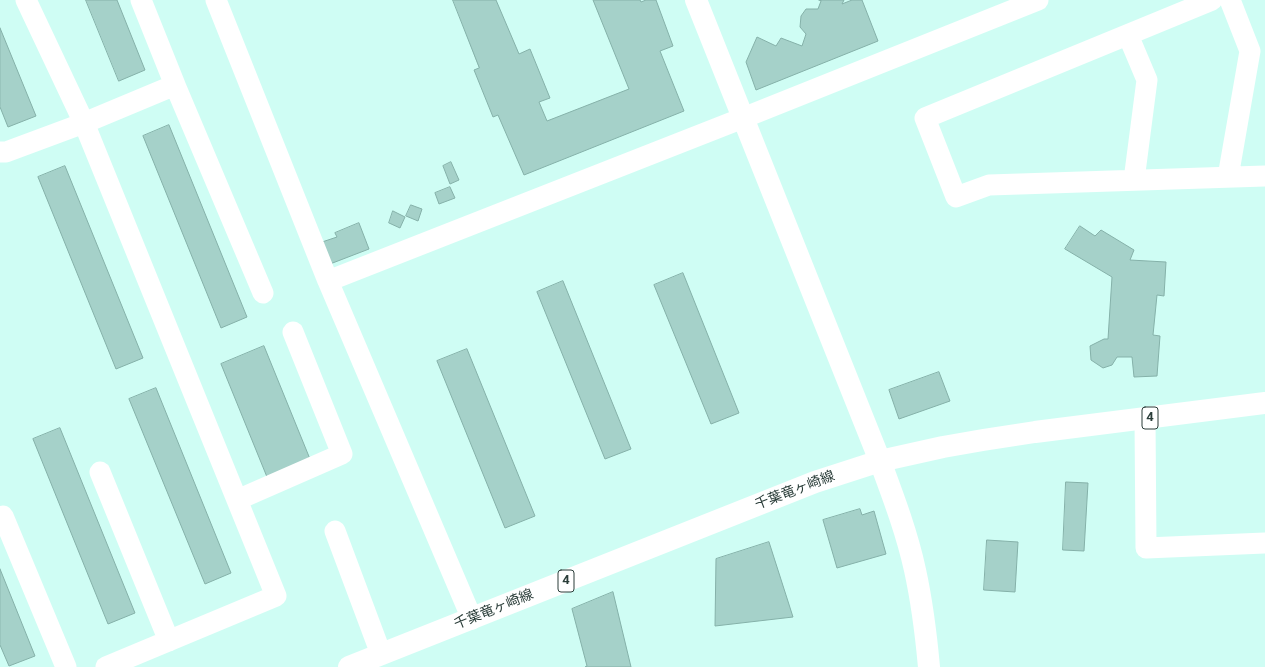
<!DOCTYPE html>
<html>
<head>
<meta charset="utf-8">
<style>
	body { margin:0 }
	canvas { display:block; background:#cffdf4 }
</style>
</head>
<body>
<canvas width="1265" height="667"></canvas>
<script>
const c = document.querySelector('canvas').getContext('2d');
c.lineJoin = 'round';
function fillPath(path, color) { c.fillStyle = color; c.fill(path, 'evenodd'); }
function strokePath(path, color, width, dash) { c.strokeStyle = color; c.lineWidth = width; c.lineCap = dash ? 'butt' : 'round'; c.setLineDash(dash || []); c.stroke(path); }
function label(font, color, halo, rows, align = 'center') {
  c.font = font + ' Roboto,"Noto Sans JP",sans-serif'; c.lineWidth = 3; c.setLineDash([]); c.textBaseline = 'middle'; c.strokeStyle = halo; c.fillStyle = color; for (const [text, x, y, turn = 0] of rows) {
    c.save(); c.translate(x, y); c.rotate((+turn || 0) * Math.PI / 180); c.textAlign = isNaN(turn) ? turn : align; if (halo) c.strokeText(text, 0, 0); c.fillText(text, 0, 0); c.restore();
  }
}
const building = new Path2D(`
	M 86,0 L 117,0 L 145,70 L 119,81 Z
	M 453,0 L 496,0 L 519,54 L 530,49 L 550,98 L 539,102 L 547,121 L 629,89 L 593,0 L 640,0 L 641,2 L 646,0 L 656,0 L 673,46 L 660,51 L 684,111 L 524,175 L 498,115 L 493,117 L 474,70 L 479,68 Z
	M 819,0 L 844,0 L 842,4 L 852,0 L 862,0 L 878,41 L 756,90 L 746,62 L 757,37 L 776,46 L 781,38 L 802,46 L 806,34 L 800,27 L 801,16 L 806,9 L 818,9 L 821,1 Z
	M 0,28 L 36,116 L 8,127 L 0,107 Z
	M 169,125 L 247,317 L 221,328 L 143,136 Z
	M 451,162 L 459,180 L 450,184 L 443,166 Z
	M 65,166 L 143,358 L 116,369 L 38,177 Z
	M 450,187 L 455,198 L 439,204 L 435,193 Z
	M 411,205 L 422,209 L 418,221 L 406,216 Z
	M 393,211 L 405,217 L 400,228 L 389,223 Z
	M 359,223 L 369,249 L 330,264 L 322,242 L 337,237 L 335,233 Z
	M 1080,226 L 1095,236 L 1101,230 L 1134,250 L 1130,260 L 1166,262 L 1164,296 L 1157,295 L 1153,335 L 1160,336 L 1157,376 L 1134,377 L 1132,357 L 1117,357 L 1112,365 L 1103,368 L 1091,360 L 1090,346 L 1104,339 L 1108,339 L 1112,277 L 1065,249 Z
	M 683,273 L 739,413 L 711,424 L 654,285 Z
	M 563,281 L 631,449 L 605,459 L 537,292 Z
	M 264,346 L 310,459 L 267,477 L 221,364 Z
	M 467,349 L 535,516 L 505,528 L 437,361 Z
	M 939,372 L 950,401 L 899,419 L 889,390 Z
	M 156,388 L 231,573 L 205,584 L 129,399 Z
	M 60,428 L 135,613 L 108,624 L 33,439 Z
	M 1066,482 L 1088,483 L 1084,551 L 1063,550 Z
	M 860,509 L 862,515 L 874,511 L 886,554 L 837,568 L 823,520 Z
	M 987,540 L 1018,542 L 1015,592 L 984,590 Z
	M 769,542 L 793,617 L 715,626 L 716,559 Z
	M 0,569 L 35,656 L 9,666 L 0,645 Z
	M 613,592 L 631,667 L 585,667 L 587,666 L 572,609 Z`);
fillPath(building, '#a5d1c9');
strokePath(building, '#85b1a9', 1);
strokePath(new Path2D(`
	M 26,0 L 84,123 L 175,85 L 263,293
	M 141,0 L 175,85
	M 216,0 L 328,281 L 472,619
	M 1212,0 L 925,118 L 956,197 L 989,185 L 1265,176
	M 1128,35 L 1147,80 L 1134,180
	M 0,152 L 6,152 L 84,123 L 276,596 L 106,667
	M 1228,177 L 1250,51 L 1230,0
	M 328,281 L 743,118 L 1038,0
	M 1145,418 L 1146,548 L 1265,543
	M 100,472 L 169,641
	M 237,500 L 342,454 L 293,332
	M 3,516 L 66,667
	M 335,531 L 381,654`), '#fff', 21);
strokePath(new Path2D(`
	M 696,0 L 880,461 C 893,496 907,533 915,570 C 922,602 926,634 929,667`), '#fff', 22);
strokePath(new Path2D(`
	M 349,667 L 815,482 L 880,461 L 943,447 L 983,440 L 1035,432 L 1265,403`), '#fff', 22);
for (const [x, y, w] of [
	[1150,418,16],
	[566,581,16]
]) { const box = new Path2D(); box.roundRect(x - w / 2, y - 11, w, 22, 3); c.fillStyle = '#fff'; c.fill(box); strokePath(box, '#2a3d39', 1); }
label('bold 13px', '#2a3d39', null, [
	["4",1150,418],
	["4",566,581]
]);
label('14px', '#2a3d39', '#fff', [
	["千葉竜ヶ崎線",795,491,-21],
	["千葉竜ヶ崎線",494,610,-22]
]);
</script>
</body>
</html>
